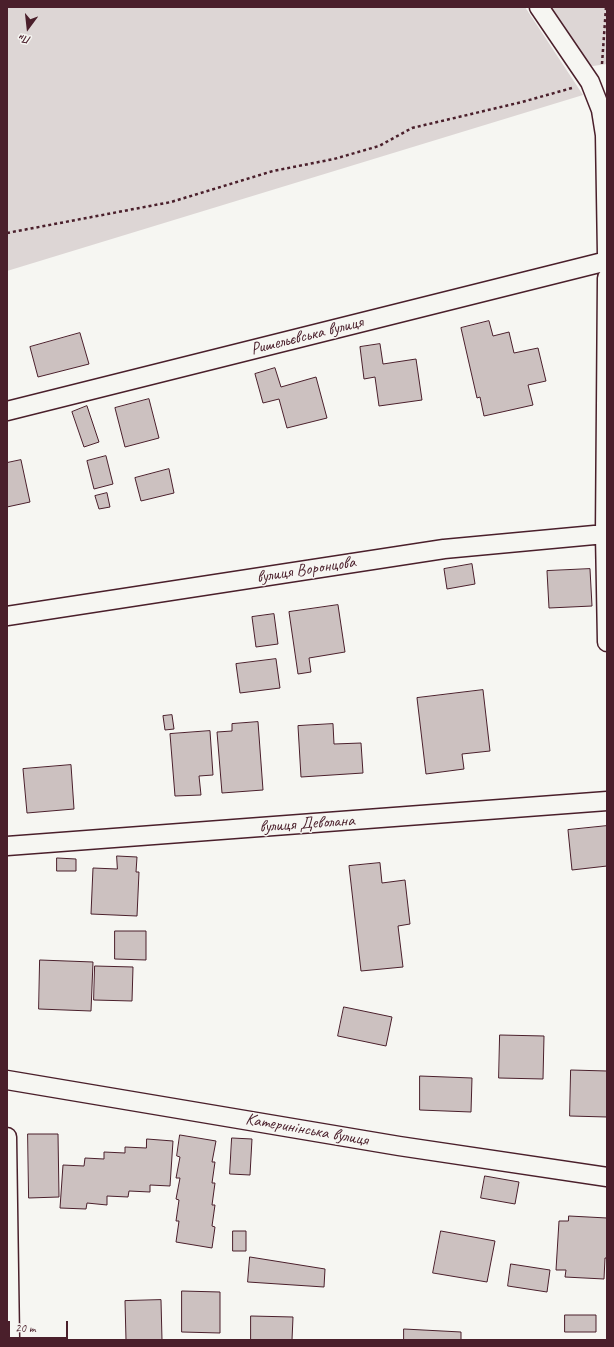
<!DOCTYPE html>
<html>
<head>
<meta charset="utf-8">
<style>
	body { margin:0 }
	#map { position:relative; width:614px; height:1347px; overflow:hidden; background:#f6f6f2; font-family:Caveat,sans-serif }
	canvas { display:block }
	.frame { position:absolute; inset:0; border:8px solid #4a1f2b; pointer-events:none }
	.north { position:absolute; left:8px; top:8px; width:40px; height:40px; -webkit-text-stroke:3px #f6f6f2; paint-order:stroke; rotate:195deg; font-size:11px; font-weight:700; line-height:16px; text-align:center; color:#4a1f2b }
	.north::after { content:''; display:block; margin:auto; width:14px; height:18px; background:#4a1f2b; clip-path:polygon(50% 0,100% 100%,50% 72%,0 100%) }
	.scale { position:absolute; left:8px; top:1321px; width:60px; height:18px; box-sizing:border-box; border:2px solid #4a1f2b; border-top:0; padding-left:5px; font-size:12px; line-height:14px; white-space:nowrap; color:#4a1f2b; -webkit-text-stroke:3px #f6f6f2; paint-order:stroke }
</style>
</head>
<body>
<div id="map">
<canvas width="614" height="1347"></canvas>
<div class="frame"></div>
<div class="north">Пн</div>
<div class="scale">20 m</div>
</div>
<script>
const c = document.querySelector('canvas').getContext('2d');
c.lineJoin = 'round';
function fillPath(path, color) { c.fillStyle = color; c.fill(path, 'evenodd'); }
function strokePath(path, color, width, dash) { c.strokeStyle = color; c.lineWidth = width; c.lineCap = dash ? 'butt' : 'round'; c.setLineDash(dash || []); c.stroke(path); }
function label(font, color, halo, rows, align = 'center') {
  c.font = font + ' Caveat,sans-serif'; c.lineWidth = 3; c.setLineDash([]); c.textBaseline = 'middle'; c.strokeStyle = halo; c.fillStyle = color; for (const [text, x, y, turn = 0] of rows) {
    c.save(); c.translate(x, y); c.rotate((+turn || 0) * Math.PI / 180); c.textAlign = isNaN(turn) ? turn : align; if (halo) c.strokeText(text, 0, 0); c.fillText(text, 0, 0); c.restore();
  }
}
fillPath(new Path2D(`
	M 7,7 L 525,7 L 583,95 L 7,271 Z
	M 547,7 L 607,7 L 607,64 L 593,66 L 582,64 Z`), '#ddd6d5');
const building = new Path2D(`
	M 489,321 L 493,336 L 509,332 L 514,353 L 538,348 L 546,381 L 528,385 L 533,405 L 484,416 L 480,397 L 477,398 L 461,328 Z
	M 80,333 L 89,364 L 38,377 L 30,347 Z
	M 380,344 L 383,364 L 416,359 L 422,400 L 379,406 L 375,377 L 364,379 L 360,347 Z
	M 275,368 L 281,387 L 316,377 L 327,418 L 287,428 L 279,399 L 263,403 L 255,374 Z
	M 149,399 L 159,438 L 125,447 L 115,408 Z
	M 87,406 L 99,442 L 84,447 L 72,412 Z
	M 106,456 L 113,484 L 94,489 L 87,461 Z
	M 21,460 L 30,502 L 7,507 L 7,463 Z
	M 169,469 L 174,493 L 141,501 L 135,478 Z
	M 107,493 L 110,507 L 99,509 L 95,496 Z
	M 472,564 L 475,584 L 447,589 L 444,569 Z
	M 590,569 L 592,606 L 549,608 L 547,571 Z
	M 338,605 L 345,652 L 309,658 L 311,672 L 298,674 L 289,612 Z
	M 274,614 L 278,644 L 256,647 L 252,617 Z
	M 276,659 L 280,688 L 240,693 L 236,664 Z
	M 483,690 L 490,751 L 462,754 L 464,769 L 426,774 L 417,698 Z
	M 172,715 L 174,729 L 165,730 L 163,716 Z
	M 258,722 L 263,790 L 222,793 L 217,732 L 232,731 L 232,724 Z
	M 333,724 L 334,744 L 361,743 L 363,773 L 301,777 L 298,726 Z
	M 210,731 L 213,775 L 199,776 L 201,795 L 175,796 L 170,734 Z
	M 71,765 L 74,809 L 27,813 L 23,769 Z
	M 607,826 L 607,866 L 572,870 L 568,830 Z
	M 117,856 L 137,857 L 136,872 L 139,872 L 137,916 L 91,914 L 93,868 L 117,869 Z
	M 57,858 L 76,859 L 76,871 L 57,871 Z
	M 380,863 L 382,883 L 405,880 L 410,924 L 398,926 L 403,967 L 361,971 L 349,866 Z
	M 115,931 L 146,931 L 146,960 L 115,959 Z
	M 40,960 L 93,962 L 91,1011 L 39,1009 Z
	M 95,966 L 133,967 L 132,1001 L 94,1000 Z
	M 344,1007 L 392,1017 L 386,1046 L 338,1036 Z
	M 500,1035 L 544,1036 L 543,1079 L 499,1078 Z
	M 571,1070 L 607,1071 L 607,1117 L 570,1116 Z
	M 420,1076 L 472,1078 L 471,1112 L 420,1110 Z
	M 28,1134 L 58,1134 L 59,1197 L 29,1198 Z
	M 180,1135 L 216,1141 L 212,1162 L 215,1162 L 212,1183 L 215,1183 L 212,1205 L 215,1205 L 212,1226 L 215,1227 L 212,1248 L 176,1242 L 179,1221 L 176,1221 L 179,1200 L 176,1199 L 180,1178 L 176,1178 L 180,1157 L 177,1156 Z
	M 232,1138 L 252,1139 L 250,1175 L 230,1174 Z
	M 147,1139 L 173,1141 L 170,1186 L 150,1185 L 150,1192 L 129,1191 L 128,1197 L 107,1196 L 107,1205 L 87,1203 L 86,1209 L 60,1208 L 63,1165 L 84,1166 L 85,1158 L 104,1159 L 104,1152 L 125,1153 L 125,1147 L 146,1148 Z
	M 485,1176 L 519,1182 L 515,1204 L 481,1198 Z
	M 569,1216 L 607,1218 L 607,1258 L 605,1258 L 604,1279 L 565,1277 L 566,1270 L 556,1270 L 559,1221 L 568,1221 Z
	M 233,1231 L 246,1231 L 246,1251 L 233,1251 Z
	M 441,1231 L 495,1241 L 487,1282 L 433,1273 Z
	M 250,1257 L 325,1269 L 324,1287 L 248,1282 Z
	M 511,1264 L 550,1270 L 547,1292 L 508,1286 Z
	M 182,1291 L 220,1292 L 220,1333 L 182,1332 Z
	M 161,1300 L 162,1340 L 126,1340 L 125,1301 Z
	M 565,1315 L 596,1315 L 596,1332 L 565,1332 Z
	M 251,1316 L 293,1317 L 292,1340 L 251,1340 Z
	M 404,1329 L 461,1332 L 461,1340 L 404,1340 Z`);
fillPath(building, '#ccc1c0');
strokePath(building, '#4a1f2b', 1);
const street = new Path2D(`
	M 539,7 L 590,82 L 601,110 L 605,135 L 607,255
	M 607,278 L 605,534 L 607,642
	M 7,411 L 607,261
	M 7,616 L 444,549 L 605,534
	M 7,846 L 607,801
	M 7,1080 L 399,1146 L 607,1177
	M 7,1137 L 10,1340`);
strokePath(street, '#4a1f2b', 21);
strokePath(new Path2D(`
	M 602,64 L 606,7
	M 7,233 L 171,202 L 273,171 L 334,159 L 379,146 L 412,128 L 522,102 L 572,88`), '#4a1f2b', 2.5, [3, 3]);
strokePath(street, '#f6f6f2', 18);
label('17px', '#4a1f2b', '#f6f6f2', [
	["Ришельєвська вулиця",307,336,-14],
	["вулиця Воронцова",306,570,-9],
	["вулиця Деволана",307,824,-4],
	["Катеринінська вулиця",307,1130,10]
]);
</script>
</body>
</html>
